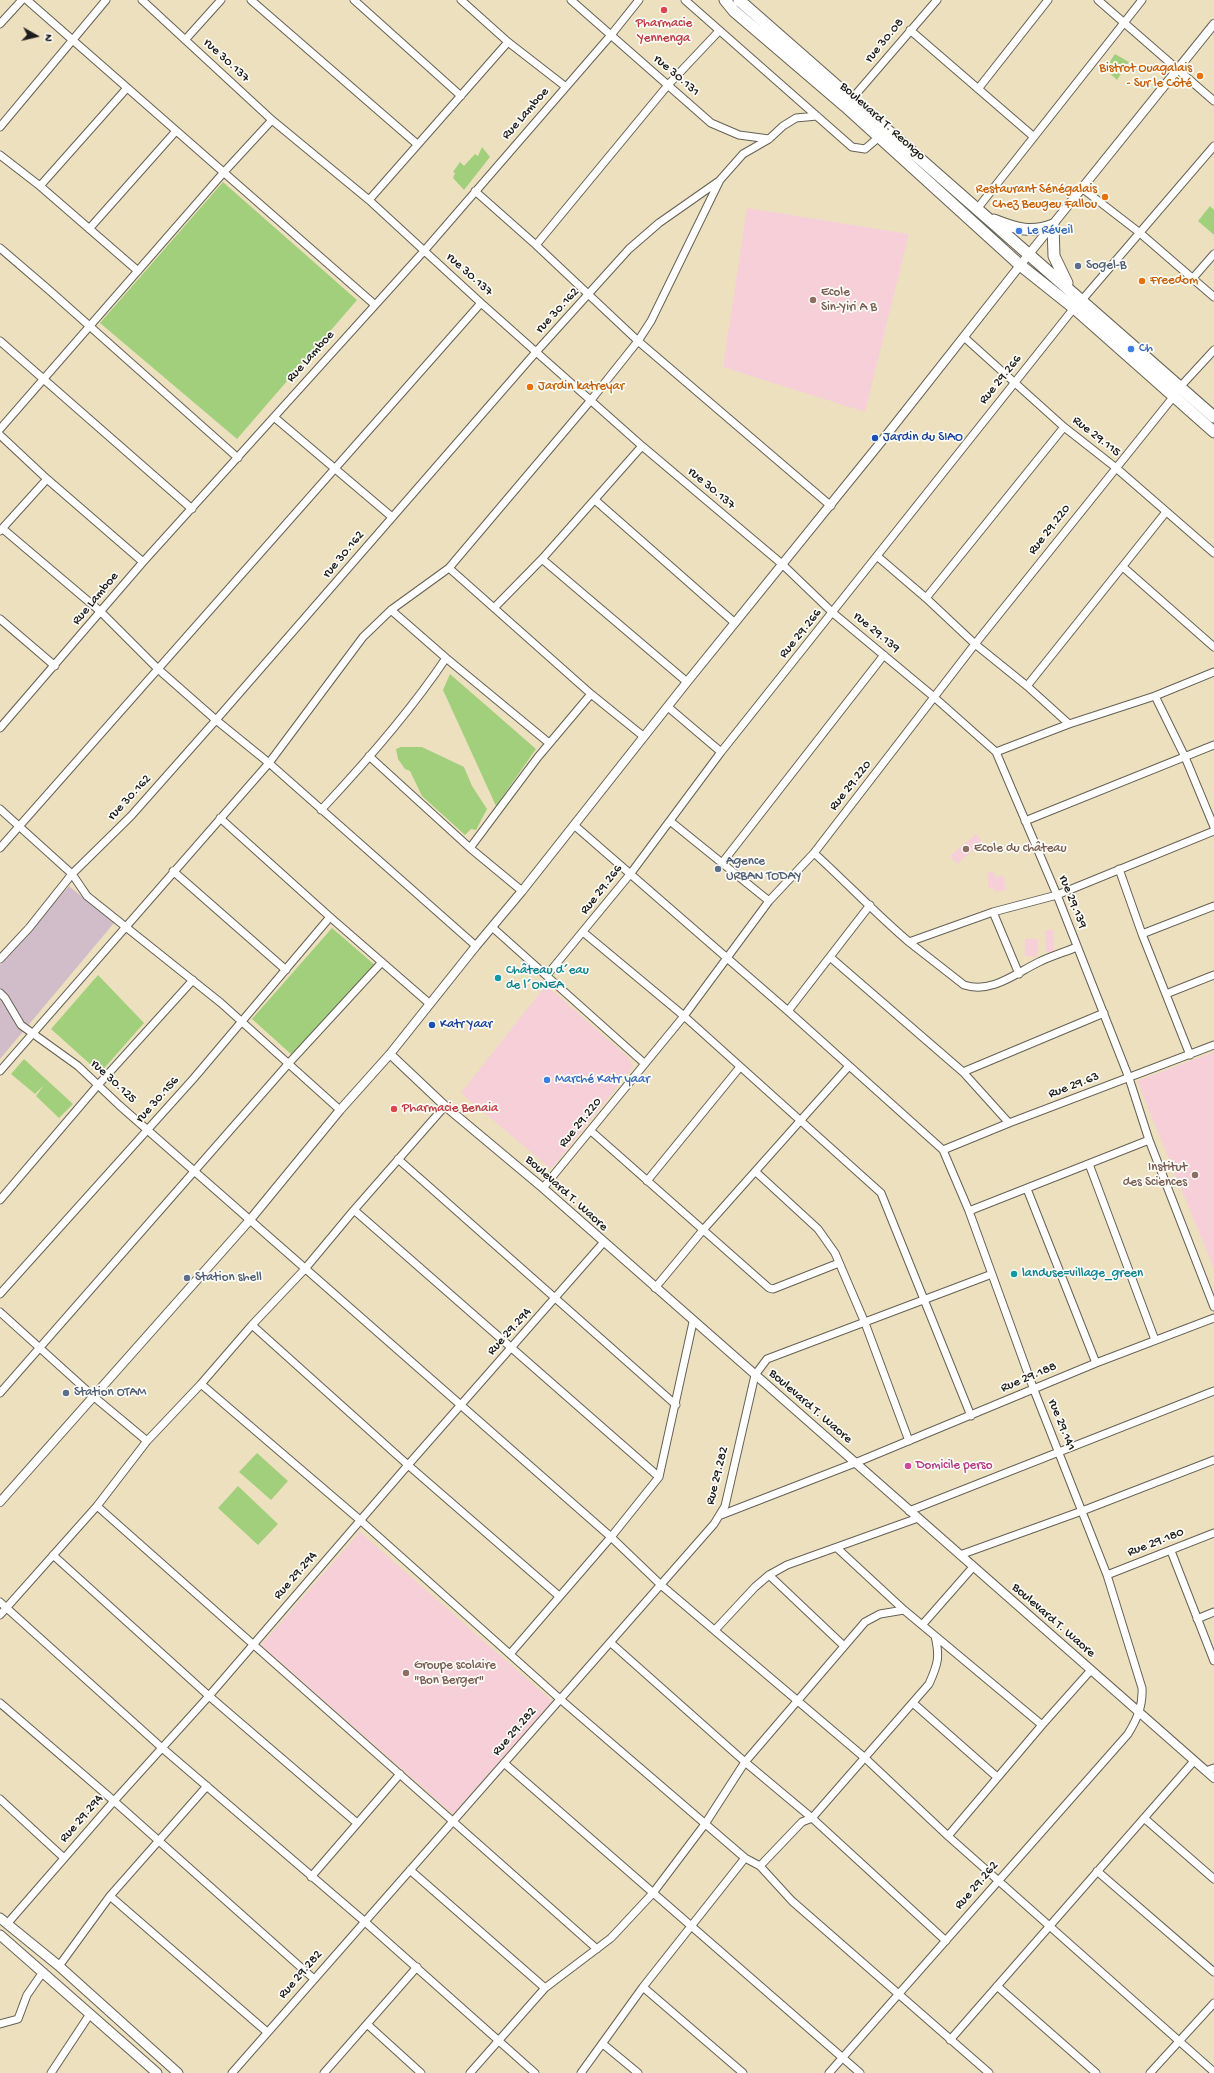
<!DOCTYPE html>
<html>
<head>
<meta charset="utf-8">
<style>
	body { margin:0 }
	#map { position:relative; width:1214px; height:2073px; overflow:hidden; background:#ede0bf; font-family:"Gochi Hand",sans-serif }
	canvas { display:block }
	.north { position:absolute; left:16px; top:16px; width:40px; height:40px; -webkit-text-stroke:3px #fdfcf7; paint-order:stroke; rotate:98deg; font-size:11px; font-weight:700; line-height:16px; text-align:center; color:#1c1c1c }
	.north::after { content:''; display:block; margin:auto; width:14px; height:18px; background:#1c1c1c; clip-path:polygon(50% 0,100% 100%,50% 72%,0 100%) }
</style>
</head>
<body>
<div id="map">
<canvas width="1214" height="2073"></canvas>
<div class="north">N</div>
</div>
<script>
const c = document.querySelector('canvas').getContext('2d');
c.lineJoin = 'round';
function fillPath(path, color) { c.fillStyle = color; c.fill(path, 'evenodd'); }
function strokePath(path, color, width, dash) { c.strokeStyle = color; c.lineWidth = width; c.lineCap = dash ? 'butt' : 'round'; c.setLineDash(dash || []); c.stroke(path); }
function label(font, color, halo, rows, align = 'center') {
  c.font = font + ' "Gochi Hand",sans-serif'; c.lineWidth = 3.5; c.setLineDash([]); c.textBaseline = 'middle'; c.strokeStyle = halo; c.fillStyle = color; for (const [text, x, y, turn = 0] of rows) {
    c.save(); c.translate(x, y); c.rotate((+turn || 0) * Math.PI / 180); c.textAlign = isNaN(turn) ? turn : align; if (halo) c.strokeText(text, 0, 0); c.fillText(text, 0, 0); c.restore();
  }
}
fillPath(new Path2D(`
	M 747,208 L 909,234 L 865,412 L 723,367 Z
	M 976,834 L 983,842 L 957,864 L 950,856 Z
	M 994,872 L 995,877 L 1004,876 L 1006,890 L 994,892 L 993,887 L 989,888 L 987,873 Z
	M 1045,930 L 1053,930 L 1054,952 L 1046,952 Z
	M 1025,939 L 1038,939 L 1037,957 L 1025,956 Z
	M 546,985 L 629,1058 L 633,1067 L 551,1169 L 461,1093 Z
	M 1214,1052 L 1214,1269 L 1137,1081 Z
	M 360,1532 L 552,1701 L 453,1814 L 261,1645 Z`), '#f6cfd8');
fillPath(new Path2D(`
	M 69,886 L 114,923 L 0,1059 L 0,965 Z`), '#d1bdca');
fillPath(new Path2D(`
	M 1115,54 L 1129,62 L 1117,80 L 1105,69 Z
	M 482,147 L 490,157 L 464,190 L 453,178 L 455,173 L 453,172 L 460,162 L 464,166 L 475,154 L 478,156 Z
	M 223,182 L 357,300 L 237,439 L 100,323 Z
	M 1210,206 L 1214,210 L 1214,235 L 1198,221 Z
	M 450,674 L 536,749 L 496,806 L 443,690 Z
	M 401,747 L 422,747 L 464,767 L 472,786 L 487,809 L 476,830 L 471,829 L 465,835 L 422,796 L 410,771 L 405,769 L 398,759 L 396,749 Z
	M 332,928 L 376,966 L 292,1055 L 252,1019 Z
	M 98,975 L 144,1023 L 100,1073 L 51,1029 Z
	M 24,1059 L 73,1104 L 59,1118 L 36,1096 L 44,1085 L 35,1094 L 11,1074 Z
	M 257,1453 L 288,1481 L 271,1500 L 239,1472 Z
	M 238,1486 L 278,1524 L 258,1545 L 218,1508 Z`), '#a2cf7c');
const minor = new Path2D(`
	M 27,0 L 374,304
	M 142,0 L 272,120 L 369,200 L 481,303 L 642,446 L 782,564 L 833,613 L 934,697 L 996,752 L 1057,895 L 1129,1078 L 1149,1140 L 1214,1307
	M 251,0 L 417,144
	M 354,0 L 461,96
	M 461,0 L 508,42 L 566,87
	M 571,0 L 711,123 L 739,135 L 769,139
	M 685,0 L 852,147 L 865,149 L 879,137
	M 1098,0 L 1214,101
	M 0,24 L 22,0
	M 910,30 L 1034,137
	M 185,40 L 221,0
	M 978,89 L 1048,0
	M 850,101 L 937,0
	M 0,127 L 106,0
	M 0,155 L 40,186 L 138,271
	M 40,186 L 127,88
	M 1083,189 L 1140,233 L 1214,297
	M 475,191 L 536,245 L 638,341 L 831,506
	M 369,200 L 508,42
	M 977,209 L 1142,0
	M 89,229 L 176,131
	M 536,245 L 668,85 L 719,31
	M 0,248 L 49,290 L 238,458
	M 1193,278 L 1214,254
	M 1082,300 L 1214,146
	M 965,338 L 1064,427 L 1115,467 L 1214,553
	M 0,341 L 192,509
	M 1180,387 L 1214,350
	M 274,417 L 392,517
	M 0,429 L 224,172 L 272,120
	M 0,435 L 47,479 L 143,562
	M 595,500 L 735,623
	M 3,529 L 101,612 L 158,669 L 216,720 L 269,763 L 476,946
	M 0,531 L 47,479
	M 877,556 L 926,598 L 975,644 L 1027,686 L 1069,724
	M 542,559 L 687,682
	M 1123,567 L 1214,647
	M 449,568 L 591,694 L 643,736
	M 926,598 L 1064,427
	M 494,608 L 542,559 L 642,446
	M 391,610 L 446,658 L 549,743
	M 0,619 L 55,666
	M 1027,686 L 1166,512
	M 1155,696 L 1185,757 L 1214,827
	M 668,707 L 721,752
	M 0,728 L 143,562 L 424,251 L 611,35 L 639,0
	M 996,752 L 1069,724 L 1155,696 L 1214,672
	M 369,756 L 470,848 L 522,891
	M 0,809 L 72,874 L 87,896 L 221,1003 L 340,1110
	M 321,810 C 365,763 410,712 446,658
	M 220,818 L 330,917 L 430,1004
	M 670,821 L 769,901
	M 1025,821 L 1214,745
	M 574,825 L 788,1011 L 943,1150 L 969,1211 L 1034,1390 L 1107,1575 L 1142,1688 C 1143,1706 1137,1719 1128,1734 L 829,2073
	M 0,848 L 481,303
	M 470,848 L 538,757 L 591,694
	M 814,853 C 846,882 876,914 909,942 L 993,912 L 1057,895 L 1214,831
	M 722,863 L 884,655
	M 1119,869 L 1142,934 L 1190,1055
	M 173,871 L 286,970
	M 993,912 L 1019,974
	M 492,927 L 644,1063
	M 583,932 L 684,1016 L 881,1193 L 971,1416
	M 1142,934 L 1214,906
	M 909,942 L 964,985 C 992,994 1016,973 1039,962 C 1051,956 1065,952 1077,947
	M 830,957 L 963,1072 L 1009,1123
	M 0,959 L 29,928 L 72,874 L 131,816 L 216,720 L 536,352 L 629,249 L 659,223 L 719,181
	M 547,975 L 631,873 L 721,752 L 1074,308
	M 0,993 L 5,998 L 21,1025 L 78,1066 L 119,1105 L 611,1537 L 661,1585 L 865,1758 L 948,1836 L 1214,2072
	M 1166,994 L 1214,975
	M 788,1011 L 870,905
	M 0,1071 L 269,763 L 363,637 L 391,610 L 449,568 L 591,400 L 638,341 L 651,321 L 720,180 L 743,154 L 769,139 L 783,126 L 796,118 L 817,116
	M 963,1072 L 1104,1013
	M 591,1131 L 769,1288 L 773,1289 L 839,1263
	M 943,1150 L 1009,1123 L 1214,1045
	M 398,1159 L 676,1405
	M 1089,1164 L 1155,1340
	M 756,1172 L 818,1229 L 835,1253 L 865,1323 L 909,1441
	M 647,1181 L 740,1067
	M 543,1188 L 684,1016 L 769,901 L 814,853 L 975,644 L 1174,396
	M 1027,1189 L 1096,1363
	M 0,1200 L 98,1085 L 193,980
	M 354,1210 L 659,1477
	M 969,1211 L 1149,1140
	M 655,1288 L 703,1230 L 849,1066
	M 0,1294 L 194,1078 L 330,917
	M 0,1312 L 93,1396 L 147,1441
	M 252,1325 L 408,1465 L 559,1596
	M 201,1384 L 360,1520 L 560,1699 L 745,1858 L 760,1866 L 792,1901 L 989,2073
	M 0,1393 L 289,1063 L 382,962
	M 97,1506 L 597,1949
	M 909,1511 L 1214,1391
	M 721,1515 L 855,1463 L 1096,1363 L 1214,1318
	M 837,1548 L 904,1610 L 1042,1725
	M 1171,1551 L 1214,1661
	M 53,1555 L 209,1696 L 357,1823
	M 960,1555 L 1082,1511 L 1214,1460
	M 769,1575 L 844,1646
	M 1107,1575 L 1214,1533
	M 0,1602 L 161,1747 L 364,1921 L 535,2073
	M 0,1615 L 97,1506 L 147,1441 L 201,1384 L 252,1325 L 304,1270 L 354,1210 L 445,1106
	M 1197,1619 L 1214,1612
	M 923,1624 L 973,1567
	M 715,1630 L 755,1587 L 769,1575 L 787,1565 L 918,1518
	M 611,1643 L 745,1762 L 812,1818 L 946,1941
	M 510,1654 L 611,1537 L 659,1477 L 693,1322
	M 0,1703 L 114,1801 L 314,1979
	M 913,1703 L 997,1777
	M 504,1763 L 860,2073
	M 1206,1771 L 1214,1768
	M 0,1799 L 64,1858
	M 1144,1818 L 1214,1879
	M 948,1836 L 1042,1725 L 1091,1670
	M 760,1866 L 802,1822 L 812,1818 L 929,1684 C 938,1664 940,1657 935,1636
	M 410,1870 L 545,1988
	M 1097,1871 L 1214,1972
	M 311,1877 L 400,1774
	M 110,1896 L 267,2032
	M 7,1924 L 114,1801 L 209,1696 L 408,1465 L 603,1243
	M 59,1966 L 110,1896 L 207,1786
	M 997,1986 L 1096,2073
	M 643,1987 L 743,2073
	M 0,2024 L 18,2019 L 27,1995 L 43,1972
	M 367,2024 L 421,2073
	M 950,2040 L 1194,1761
	M 603,2044 L 638,2073
	M 51,2073 L 90,2014
	M 232,2073 L 714,1524 L 725,1506 L 755,1375 L 767,1359 L 992,1274
	M 324,2073 L 417,1967
	M 470,2073 L 545,1988 L 611,1938 L 653,1893 L 705,1824 L 745,1762 L 865,1622 L 880,1614 L 904,1610
	M 581,2073 L 643,1987 L 745,1858
	M 1150,2073 L 1214,2003`);
const tertiary = new Path2D(`
	M 390,1054 L 445,1106 L 543,1188 L 1214,1778
	M 0,1502 L 249,1221 L 340,1110 L 390,1054 L 476,946 L 522,891 L 687,682 L 881,442 L 1029,254 L 1214,24`);
const secondary = new Path2D(`
	M 0,1918 L 59,1966 L 178,2073
	M 0,1935 L 157,2073`);
const primary = new Path2D(`
	M 725,0 L 734,11 L 845,106 L 1020,265 L 1074,308 L 1214,432
	M 739,0 L 1214,417
	M 994,220 C 1014,228 1031,234 1053,225 L 1054,256 L 1067,283`);
strokePath(minor, '#656155', 9);
strokePath(tertiary, '#656155', 10);
strokePath(secondary, '#656155', 11);
strokePath(primary, '#656155', 13);
strokePath(minor, '#fff', 7);
strokePath(tertiary, '#fff', 8);
strokePath(secondary, '#fff', 9);
strokePath(primary, '#fff', 11);
for (const [x, y, r, color] of [
	[664,10,4,"#e0444e"],
	[1200,76,4,"#e8710a"],
	[1105,197,4,"#e8710a"],
	[1019,231,4,"#3f7fe0"],
	[1078,266,4,"#5c6f8a"],
	[1142,281,4,"#e8710a"],
	[813,300,4,"#8d6e63"],
	[1131,349,4,"#3f7fe0"],
	[530,387,4,"#e8710a"],
	[875,438,4,"#1a4fb4"],
	[966,849,4,"#8d6e63"],
	[718,869,4,"#5c6f8a"],
	[498,978,4,"#0f9aa8"],
	[432,1025,4,"#1a4fb4"],
	[547,1080,4,"#3f7fe0"],
	[394,1109,4,"#e0444e"],
	[1195,1175,4,"#8d6e63"],
	[1014,1274,4,"#0f9aa8"],
	[187,1278,4,"#5c6f8a"],
	[66,1393,4,"#5c6f8a"],
	[908,1466,4,"#d1479c"],
	[406,1673,4,"#8d6e63"]
]) { const dot = new Path2D(); dot.arc(x, y, r, 0, 2 * Math.PI); c.fillStyle = color; c.fill(dot); strokePath(dot, '#fdfcf7', 1.5); }
label('13px', '#be3a42', '#fdfcf7', [
	["Pharmacie",664,24],
	["Yennenga",664,39],
	["Pharmacie Benaia",402,1109,"left"]
]);
label('13px', '#1c1c1c', '#fdfcf7', [
	["rue 30.08",885,41,-50],
	["rue 30.137",226,61,43],
	["rue 30.131",676,76,41],
	["Rue Lamboe",526,114,-49],
	["Boulevard T. Reongo",882,122,42],
	["rue 30.137",469,275,42],
	["rue 30.162",558,311,-47],
	["Rue Lamboe",311,357,-48],
	["Rue 29.266",1001,380,-51],
	["Rue 29.115",1096,437,38],
	["rue 30.137",711,489,40],
	["Rue 29.220",1050,530,-52],
	["rue 30.162",344,555,-50],
	["Rue Lamboe",96,599,-50],
	["rue 29.139",876,633,40],
	["Rue 29.266",801,634,-51],
	["Rue 29.220",851,786,-52],
	["rue 30.162",130,798,-47],
	["Rue 29.266",602,890,-52],
	["rue 29.139",1072,902,68],
	["rue 30.125",113,1082,43],
	["Rue 29.63",1074,1086,-21],
	["rue 30.156",158,1100,-48],
	["Rue 29.220",581,1123,-51],
	["Boulevard T. Waore",566,1194,42],
	["Rue 29.294",510,1332,-48],
	["Rue 29.188",1029,1378,-23],
	["Boulevard T. Waore",810,1407,41],
	["rue 29.141",1061,1425,68],
	["Rue 29.282",718,1476,-76],
	["Rue 29.180",1156,1543,-21],
	["Rue 29.294",296,1576,-49],
	["Boulevard T. Waore",1053,1621,41],
	["Rue 29.282",515,1732,-49],
	["Rue 29.294",82,1819,-49],
	["Rue 29.262",977,1886,-49],
	["Rue 29.282",301,1975,-49]
]);
label('13px', '#c56008', '#fdfcf7', [
	["Bistrot Ouagalais",1192,69],
	["- Sur le Côté",1192,84],
	["Restaurant Sénégalais",1097,190],
	["Chez Beugeu Fallou",1097,205],
	["Freedom",1150,281,"left"],
	["Jardin katreyar",538,387,"left"]
], 'right');
label('13px', '#366cbe', '#fdfcf7', [
	["Le Réveil",1027,231],
	["Ch",1139,349],
	["Marché Katr yaar",555,1080]
], 'left');
label('13px', '#4e5e75', '#fdfcf7', [
	["Sogel-B",1086,266],
	["Agence",726,862],
	["URBAN TODAY",726,877],
	["Station shell",195,1278],
	["Station OTAM",74,1393]
], 'left');
label('13px', '#785e54', '#fdfcf7', [
	["Ecole",821,293],
	["Sin-Yiri A B",821,308],
	["Ecole du château",974,849],
	["Institut",1187,1168,"right"],
	["des Sciences",1187,1183,"right"],
	["Groupe scolaire",414,1666],
	["\"Bon Berger\"",414,1681]
], 'left');
label('13px', '#164399', '#fdfcf7', [
	["Jardin du SIAO",883,438],
	["Katr Yaar",440,1025]
], 'left');
label('13px', '#0d838f', '#fdfcf7', [
	["Château d´eau",506,971],
	["de l´ONEA",506,986],
	["landuse=village_green",1022,1274]
], 'left');
label('13px', '#b23c85', '#fdfcf7', [
	["Domicile perso",916,1466]
], 'left');
</script>
</body>
</html>
